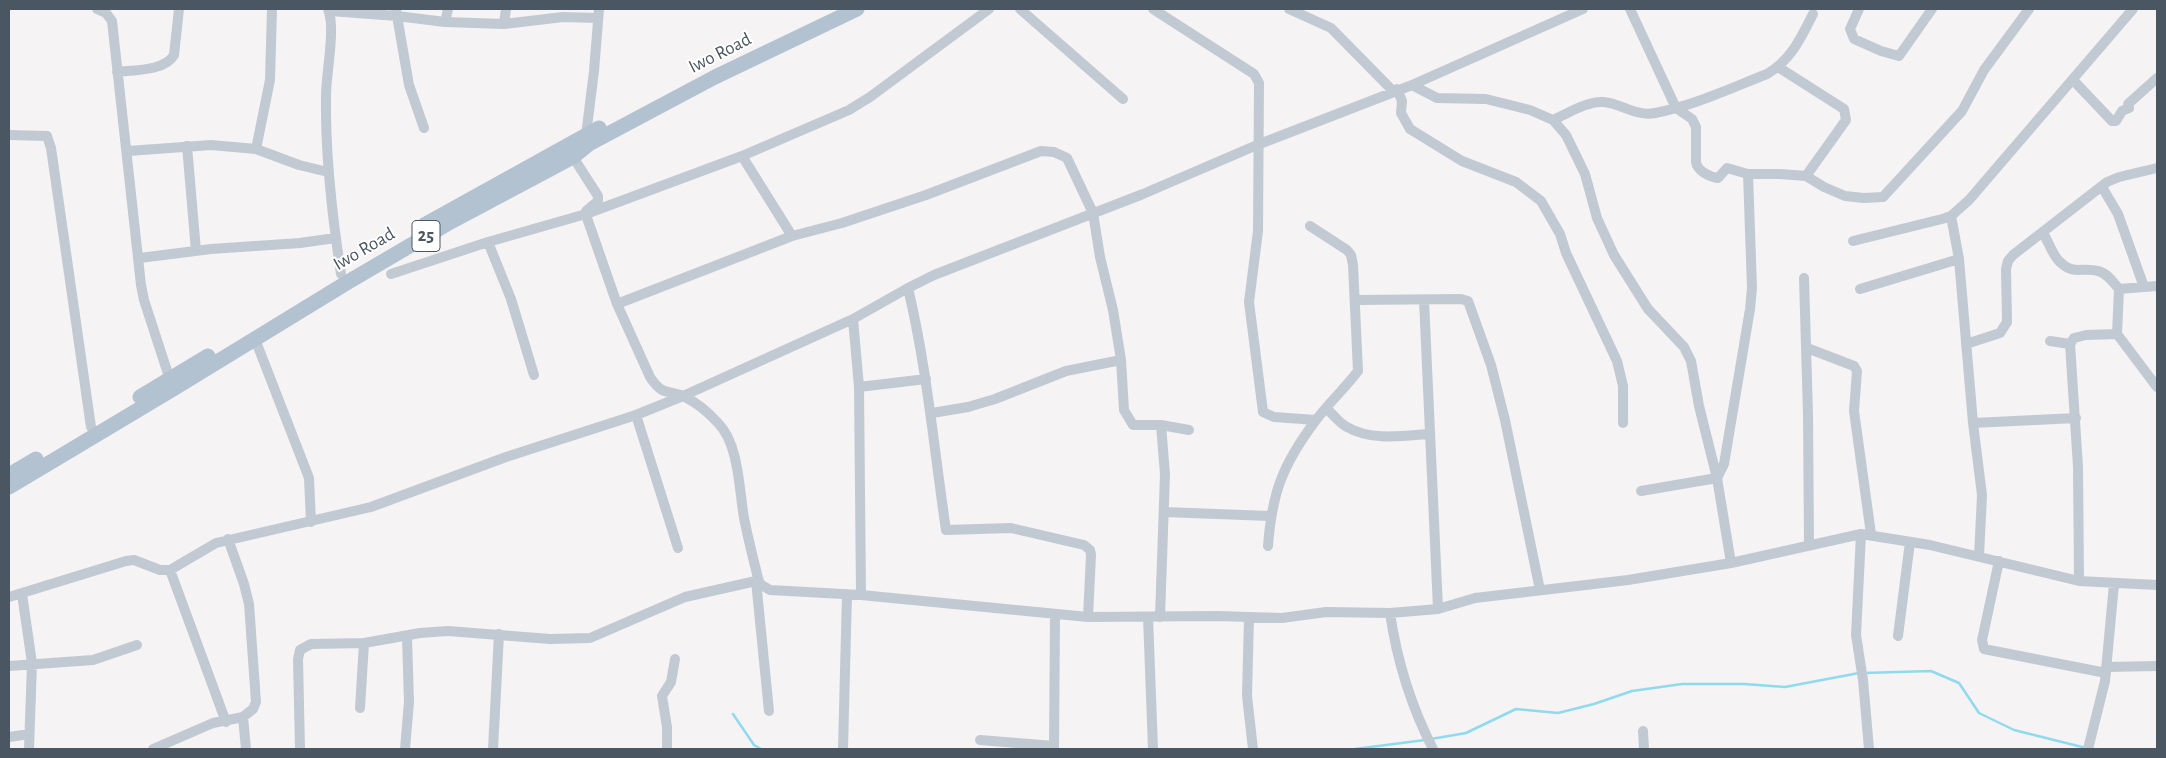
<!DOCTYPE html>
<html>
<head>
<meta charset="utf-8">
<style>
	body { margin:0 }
	#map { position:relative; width:2166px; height:758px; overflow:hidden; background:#f5f3f3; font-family:"Alegreya Sans",sans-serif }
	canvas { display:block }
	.frame { position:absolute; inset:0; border:10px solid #4a5661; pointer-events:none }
</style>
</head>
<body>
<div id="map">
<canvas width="2166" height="758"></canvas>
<div class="frame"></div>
</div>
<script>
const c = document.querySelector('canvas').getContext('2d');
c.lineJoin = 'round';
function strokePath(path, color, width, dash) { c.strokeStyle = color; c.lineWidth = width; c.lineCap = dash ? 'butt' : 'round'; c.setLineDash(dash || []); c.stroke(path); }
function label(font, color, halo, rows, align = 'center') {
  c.font = font + ' "Alegreya Sans",sans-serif'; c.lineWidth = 4; c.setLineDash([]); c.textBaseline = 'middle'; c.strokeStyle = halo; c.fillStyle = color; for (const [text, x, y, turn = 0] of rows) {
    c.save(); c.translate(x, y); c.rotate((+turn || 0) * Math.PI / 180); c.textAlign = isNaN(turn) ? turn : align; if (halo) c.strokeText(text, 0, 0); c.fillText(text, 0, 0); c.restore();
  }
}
strokePath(new Path2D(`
	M 1864,673 L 1931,671 L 1959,683 L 1979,713 L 2014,730 L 2086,748
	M 733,714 L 754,745 L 761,749
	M 1431,739 L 1466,733 L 1516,709 L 1558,713 L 1594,704 L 1632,691 L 1682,684 L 1744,684 L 1785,687 L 1859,673
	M 1355,749 L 1425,740`), '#90daee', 2.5);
strokePath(new Path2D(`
	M 97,9 L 106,13 L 112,21 L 141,285 L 144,300 L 171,383
	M 328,9 C 336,29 326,72 326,96 C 325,156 332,215 341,274
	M 1020,9 L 1123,99
	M 1153,9 L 1254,74 L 1259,83 L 1258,231 L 1249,302 L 1263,412 L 1274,417 L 1316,420
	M 1289,9 L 1331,28 L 1393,91
	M 1630,9 L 1676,108 L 1692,119 L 1696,127 L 1696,162 C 1697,171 1710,177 1718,178 L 1727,168 L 1748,174 L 1780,174 L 1806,176 L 1824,187 L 1845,196 L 1864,198 L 1883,197 L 1962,111 L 1984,70 L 2029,9
	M 1859,9 L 1850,29 L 1854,39 L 1881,51 L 1899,56 L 1932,9
	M 396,10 L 409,85 L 424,128
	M 330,11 L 397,16 L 445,22 L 504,24 L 563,17 L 598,18
	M 445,22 L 448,9
	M 504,24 L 506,9
	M 1778,67 L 1844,109 L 1846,120 L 1806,176
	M 117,72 C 134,70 165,71 174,55 L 179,9
	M 2073,80 L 2112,121 L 2116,121 L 2122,111 L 2129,108 L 2128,104 L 2157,78
	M 1412,85 L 1437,98 L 1486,99 L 1530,110 L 1553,120 L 1566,135 L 1585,174 L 1597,218 L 1614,255 L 1648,309 L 1684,347 L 1691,361 L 1699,406 L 1717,478 L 1731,563
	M 1397,89 L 1402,101 L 1401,113 L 1410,129 L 1462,161 L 1516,182 L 1541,201 L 1560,234 L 1566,253 L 1617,361 L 1623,386 L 1623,423
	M 1553,120 C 1567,114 1587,101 1603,102 C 1621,103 1636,117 1655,113 C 1693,106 1731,88 1767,74 C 1791,60 1801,38 1813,14
	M 9,135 L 47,136 L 51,148 L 91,427
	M 586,135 L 594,71 L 599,9
	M 187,146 L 196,251
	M 256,149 L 270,80 L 272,9
	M 128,151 L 211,145 L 256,149 L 299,165 L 328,172
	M 742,156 L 792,236
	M 573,157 L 598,196 L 598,201 L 586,211 L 587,218 L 617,304 L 650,377 C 664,398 667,388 685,397 C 697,403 709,413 718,423 C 739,444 739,489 744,518 C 748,538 753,558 758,578 L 760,584 L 770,590 L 861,595 L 1088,617 L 1218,616 L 1282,618 L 1326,612 L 1390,613 L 1438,609 L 1475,598 L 1628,580 L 1731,563 L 1861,534 L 1930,545 L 2079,581 L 2157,585
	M 2102,187 L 2118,214 L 2144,287
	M 1951,216 L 1959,259 L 1973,423 L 1982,495 L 1979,556
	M 2043,233 C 2048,241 2052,253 2058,260 C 2074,277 2082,266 2098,271 C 2107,273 2113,282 2119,289 L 2117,334
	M 1853,241 L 1942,219 L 1951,216 L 1969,200 L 2133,9
	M 488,242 L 511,299 L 534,375
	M 140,258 L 211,249 L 300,243 L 335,238
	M 391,274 L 488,242 L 586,214 L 742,156 L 849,110 L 870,97 L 989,9
	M 1804,278 L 1808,414 L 1809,545
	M 908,288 C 927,368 934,449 946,530 L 1011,528 L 1084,545 L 1090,550 L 1091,555 L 1088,617
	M 1860,289 L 1959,259
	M 2119,289 L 2157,286
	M 1355,300 L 1461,299 L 1468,301 L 1491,365 L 1505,420 L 1540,590
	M 1424,300 L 1438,609
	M 617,304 L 792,236 L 842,223 L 926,195 L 1041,151 L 1054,152 L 1067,158 L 1093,213 L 1100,257 L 1113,310 L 1121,360 L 1124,410 L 1133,425 L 1161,425 L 1189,430
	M 853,319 L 859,387 L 861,595
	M 255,339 L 309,478 L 311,522
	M 2050,341 L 2070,344
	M 1966,344 L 2000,333 L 2007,322 L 2006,269 L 2008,261 L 2013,255 L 2107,182 L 2119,177 L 2157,168
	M 1807,348 L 1854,366 L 1857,371 L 1854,411 L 1871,534
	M 859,387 L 926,379
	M 1326,408 C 1333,414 1339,423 1347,427 C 1371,441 1402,436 1429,434
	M 932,413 L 968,407 L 995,399 L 1066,371 L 1121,360
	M 636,415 L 678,548
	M 1973,423 L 2076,418
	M 1641,491 L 1717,478 L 1724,464 L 1750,309 L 1752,288 L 1748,174
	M 1164,512 L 1270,516
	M 1861,534 L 1856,635 L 1863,680 L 1869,749
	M 1268,546 C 1272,492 1283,464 1316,420 C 1329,403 1345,388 1358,371 L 1353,265 L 1351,255 L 1347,250 L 1310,226
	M 1999,561 L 1982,640 L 1984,649 L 2106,673
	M 170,570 L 226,722
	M 756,581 L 769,711
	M 2079,581 L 2078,467 L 2070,344 L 2074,338 L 2086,335 L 2117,334 L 2157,387
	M 22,594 L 32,663 L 29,749
	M 9,597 L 126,561 L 134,560 L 160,570 L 170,570 L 216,543 L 371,507 L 506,457 L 636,415 L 683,396 L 853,319 L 908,288 L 934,275 L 1143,194 L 1257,145 L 1412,85 L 1583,9
	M 1390,613 C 1397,661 1411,706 1433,749
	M 1148,617 L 1153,749
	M 1160,617 L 1165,474 L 1161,425
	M 1249,617 L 1247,696 L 1253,749
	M 1898,636 L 1910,542
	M 9,666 L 93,660 L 137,645
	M 2106,667 L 2157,666
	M 360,708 L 364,643
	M 243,717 L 246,749
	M 1643,731 L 1644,749
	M 9,737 L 29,734
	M 980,740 L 1054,746
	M 153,749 L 213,723 L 243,717 L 253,709 L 256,702 L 249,604 L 244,584 L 228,539
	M 300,749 L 298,659 L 300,650 L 311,644 L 364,643 L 420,633 L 448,631 L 550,639 L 590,638 L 685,597 L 756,581 L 760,584
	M 405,749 L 409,702 L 407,637
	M 493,749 L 499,634
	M 667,749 L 667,727 L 662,696 L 671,682 L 675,659
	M 843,749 L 847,594
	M 1054,749 L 1055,615
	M 2088,749 L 2105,681 L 2114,584`), '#c1cad2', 10);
strokePath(new Path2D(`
	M 424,225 L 599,128
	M 140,397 L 208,356
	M 9,475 L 36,459
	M 9,487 L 173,389 L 348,282 L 447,224 L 573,157 L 589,144 L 715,77 L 857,9`), '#b3c2d1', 15);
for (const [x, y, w] of [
	[426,236,28]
]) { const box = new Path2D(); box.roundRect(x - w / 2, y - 15.5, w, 31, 4); c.fillStyle = '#fff'; c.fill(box); strokePath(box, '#4a5661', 1); }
label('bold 18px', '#4a5661', null, [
	["25",426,236]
]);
label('19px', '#4a5661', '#fff', [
	["Iwo Road",720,53,-27],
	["Iwo Road",364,249,-30]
]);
</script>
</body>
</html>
